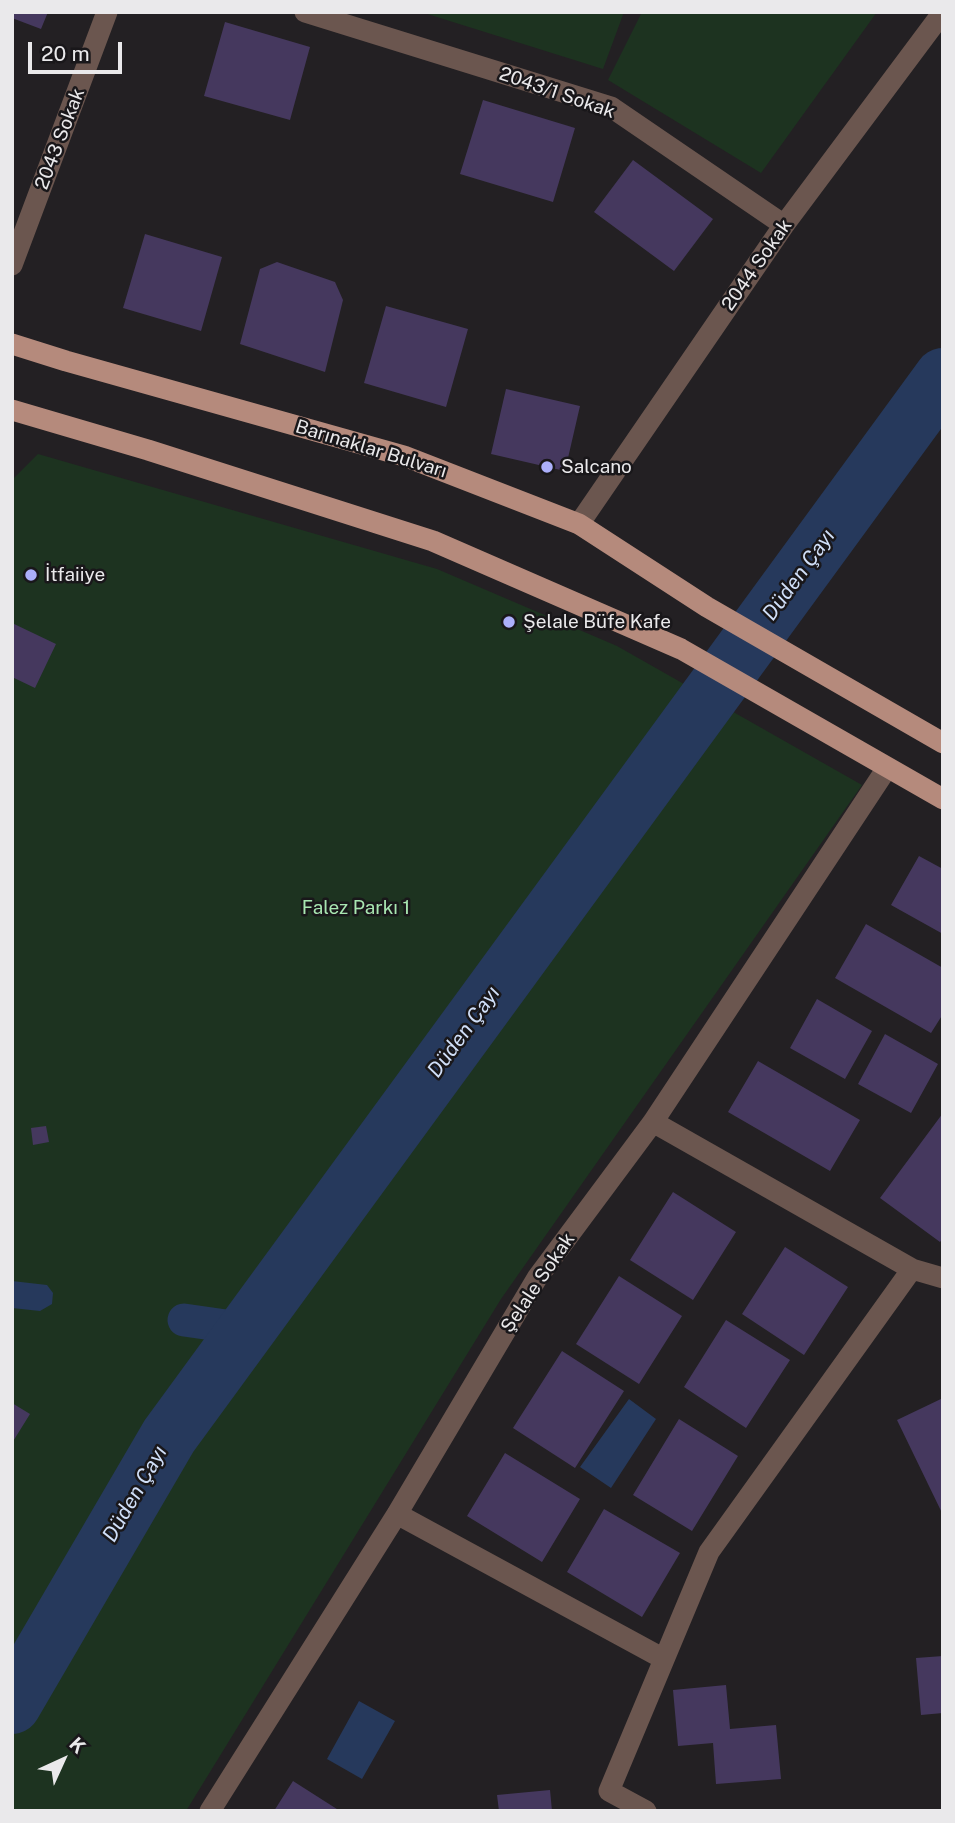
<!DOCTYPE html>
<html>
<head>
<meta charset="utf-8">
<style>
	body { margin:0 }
	#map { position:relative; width:955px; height:1823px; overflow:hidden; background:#232023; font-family:"Public Sans",sans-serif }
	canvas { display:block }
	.frame { position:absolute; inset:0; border:14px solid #eae9eb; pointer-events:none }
	.north { position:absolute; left:28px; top:1725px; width:70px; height:70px; -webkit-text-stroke:5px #19171a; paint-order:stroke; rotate:45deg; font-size:19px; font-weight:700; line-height:28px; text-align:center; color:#eae9eb }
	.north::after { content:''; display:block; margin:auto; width:24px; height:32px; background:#eae9eb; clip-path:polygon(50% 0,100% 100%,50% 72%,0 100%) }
	.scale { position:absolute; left:28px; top:42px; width:94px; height:32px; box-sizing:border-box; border:4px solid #eae9eb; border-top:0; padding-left:9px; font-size:21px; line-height:24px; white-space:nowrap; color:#eae9eb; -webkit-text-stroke:5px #19171a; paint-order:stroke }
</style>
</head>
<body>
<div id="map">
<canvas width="955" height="1823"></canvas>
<div class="frame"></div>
<div class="north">K</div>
<div class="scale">20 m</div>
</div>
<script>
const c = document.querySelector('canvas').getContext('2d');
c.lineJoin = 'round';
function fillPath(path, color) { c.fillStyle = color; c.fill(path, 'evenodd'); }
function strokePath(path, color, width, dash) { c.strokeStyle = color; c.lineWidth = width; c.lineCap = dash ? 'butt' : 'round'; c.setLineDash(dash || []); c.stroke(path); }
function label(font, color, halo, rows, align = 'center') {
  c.font = font + ' "Public Sans",sans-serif'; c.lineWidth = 5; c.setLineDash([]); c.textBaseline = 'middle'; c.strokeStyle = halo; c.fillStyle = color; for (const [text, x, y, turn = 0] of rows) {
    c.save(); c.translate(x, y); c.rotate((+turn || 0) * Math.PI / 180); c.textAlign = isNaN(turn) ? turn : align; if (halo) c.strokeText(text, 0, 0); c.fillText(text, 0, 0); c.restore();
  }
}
fillPath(new Path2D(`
	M 421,12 L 624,12 L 603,69 Z
	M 642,12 L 877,12 L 761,173 L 608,80 Z
	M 38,454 L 437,569 L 617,646 L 862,785 L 501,1299 L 186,1811 L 12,1811 L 12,480 Z`), '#1d3320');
fillPath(new Path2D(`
	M 12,1281 L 47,1285 L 53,1293 L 52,1304 L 40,1311 L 12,1308 Z
	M 629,1399 L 656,1419 L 611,1488 L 580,1467 Z
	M 359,1701 L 395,1721 L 362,1779 L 327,1759 Z`), '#26395c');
strokePath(new Path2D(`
	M 184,1320 L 247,1329`), '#26395c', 33);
strokePath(new Path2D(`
	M 12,1705 L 169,1436 L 943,377`), '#26395c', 58);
fillPath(new Path2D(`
	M 12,12 L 48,12 L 41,29 L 12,18 Z
	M 225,22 L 310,47 L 290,120 L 204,96 Z
	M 483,100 L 575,128 L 553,202 L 460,174 Z
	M 633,160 L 713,219 L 674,271 L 594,212 Z
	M 145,234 L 222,257 L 201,331 L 123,308 Z
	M 277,262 L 335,282 L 343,300 L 325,372 L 240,344 L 260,269 Z
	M 386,306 L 468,329 L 446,407 L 364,383 Z
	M 506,389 L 580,406 L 565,471 L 491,454 Z
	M 12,623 L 56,644 L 35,688 L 12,677 Z
	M 919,856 L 943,869 L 943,934 L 891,905 Z
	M 866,924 L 943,968 L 943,1014 L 931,1033 L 835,978 Z
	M 817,999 L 872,1031 L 845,1079 L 790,1048 Z
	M 885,1034 L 938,1064 L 911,1113 L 858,1084 Z
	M 758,1061 L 860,1120 L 830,1171 L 728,1112 Z
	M 943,1113 L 943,1238 L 940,1242 L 880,1198 Z
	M 46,1126 L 49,1142 L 33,1145 L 31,1128 Z
	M 673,1192 L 736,1232 L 693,1300 L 630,1260 Z
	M 785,1247 L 848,1287 L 804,1355 L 742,1314 Z
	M 619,1276 L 682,1316 L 639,1384 L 576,1344 Z
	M 726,1320 L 790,1360 L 746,1428 L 684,1387 Z
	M 562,1351 L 624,1391 L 575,1468 L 513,1428 Z
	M 943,1398 L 943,1515 L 897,1420 Z
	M 12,1403 L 30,1414 L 12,1443 Z
	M 679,1419 L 738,1456 L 692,1531 L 633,1495 Z
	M 505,1453 L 580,1499 L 542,1562 L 467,1516 Z
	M 604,1509 L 680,1553 L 642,1617 L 567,1572 Z
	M 943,1656 L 943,1713 L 921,1715 L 916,1658 Z
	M 726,1685 L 730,1729 L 776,1725 L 781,1779 L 716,1784 L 713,1743 L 678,1746 L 673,1690 Z
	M 293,1781 L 340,1811 L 274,1811 Z
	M 550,1790 L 552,1811 L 499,1811 L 497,1795 Z`), '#45385e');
strokePath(new Path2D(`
	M 305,12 L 611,107 L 784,225
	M 12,265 L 107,12
	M 579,524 L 784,225 L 943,12
	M 912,1269 L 943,1278
	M 397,1514 L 664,1659
	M 210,1811 L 397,1514 L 537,1278 L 653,1122 L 887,768
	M 646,1811 L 609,1791 L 709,1552 L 912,1269 L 653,1122`), '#6b564f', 21);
strokePath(new Path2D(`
	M 12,344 L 66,361 L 404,456 L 579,524 L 707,607 L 943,743
	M 12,410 L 148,450 L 433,541 L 681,649 L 943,799`), '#b58a7c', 21);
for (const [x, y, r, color] of [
	[547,467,7,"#acaffb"],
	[31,575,7,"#acaffb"],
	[509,622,7,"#acaffb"]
]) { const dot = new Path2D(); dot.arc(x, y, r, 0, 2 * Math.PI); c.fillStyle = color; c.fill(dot); strokePath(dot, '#19171a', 2.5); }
label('19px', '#eae9eb', '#19171a', [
	["2043/1 Sokak",557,93,19],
	["2043 Sokak",60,139,-69],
	["2044 Sokak",757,265,-55],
	["Barınaklar Bulvarı",371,449,17],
	["Şelale Sokak",538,1283,-56]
]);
label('19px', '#eae9eb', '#19171a', [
	["Salcano",561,467],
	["İtfaiiye",45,575],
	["Şelale Büfe Kafe",523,622]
], 'left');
label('19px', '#a8e6b1', '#19171a', [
	["Falez Parkı 1",356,908]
]);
label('italic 21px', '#d0dff8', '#19171a', [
	["Düden Çayı",799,575,-54],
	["Düden Çayı",464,1032,-54],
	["Düden Çayı",135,1494,-60]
]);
</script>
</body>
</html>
